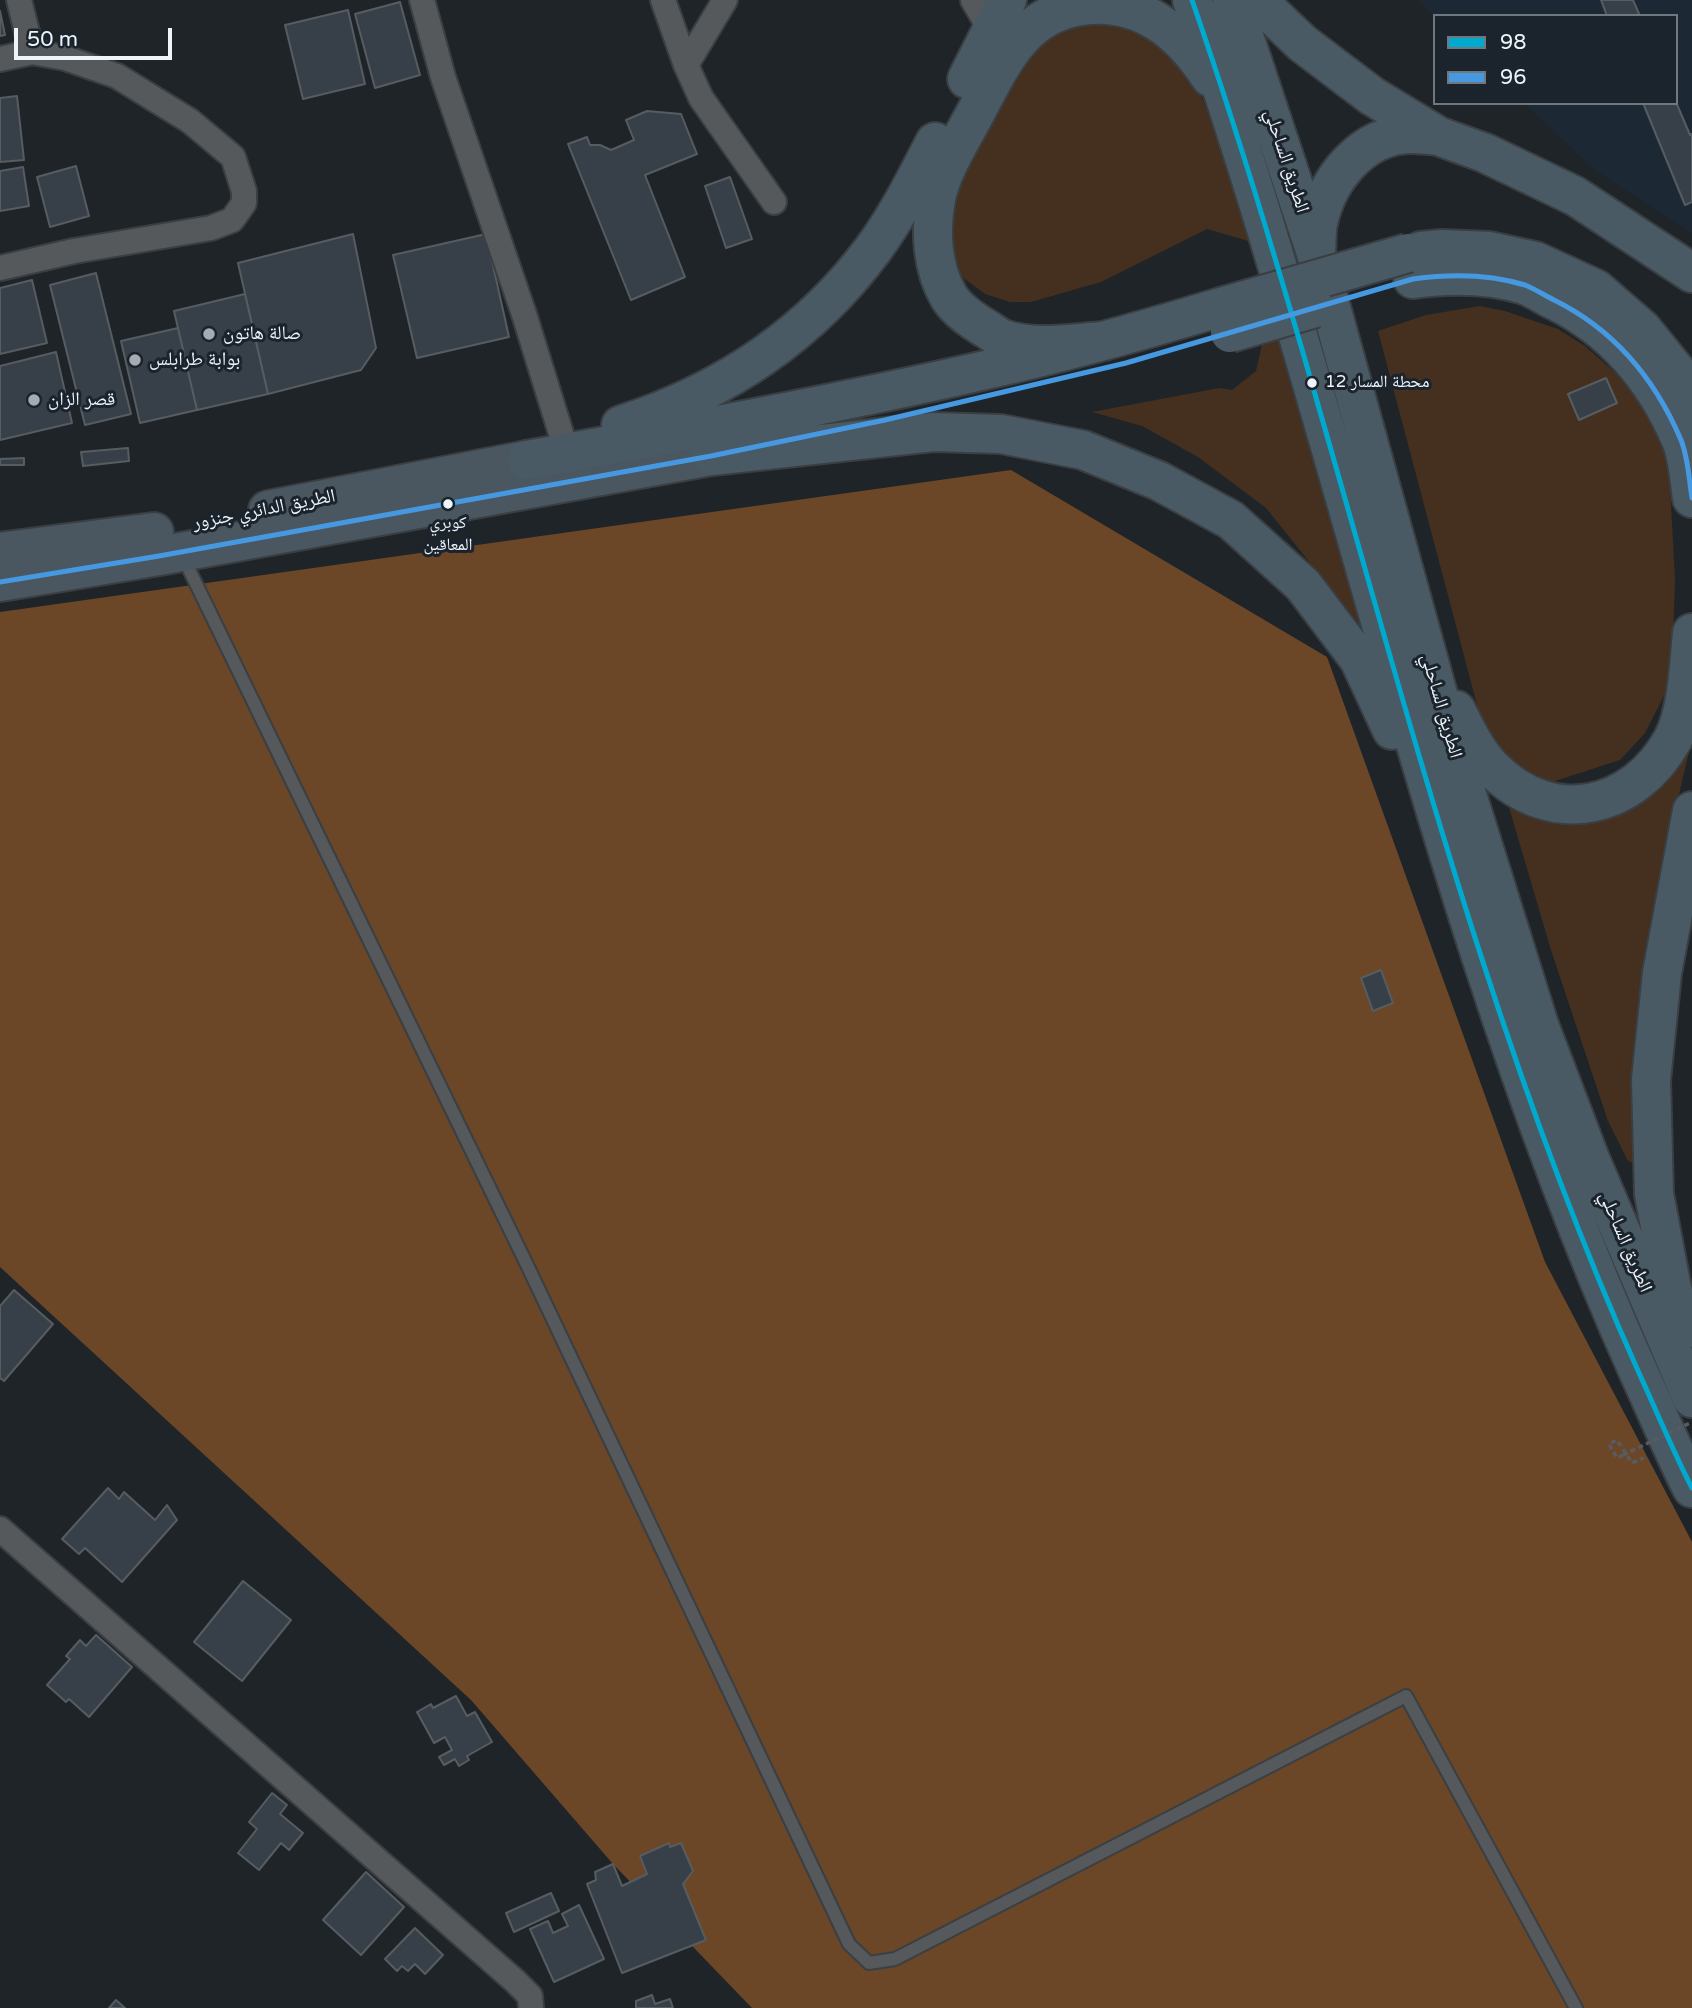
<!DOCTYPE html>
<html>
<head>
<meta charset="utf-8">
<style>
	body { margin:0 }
	#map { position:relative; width:1692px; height:2008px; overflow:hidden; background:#1f2429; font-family:"Varela Round",sans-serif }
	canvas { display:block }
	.legend { position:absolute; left:1433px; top:14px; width:245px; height:91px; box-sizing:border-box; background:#1b242d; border:2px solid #6f777f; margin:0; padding:9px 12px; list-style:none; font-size:21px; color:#edf4fa }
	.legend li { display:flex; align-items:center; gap:14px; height:35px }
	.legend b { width:35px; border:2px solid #6f777f }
	.scale { position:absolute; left:14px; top:28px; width:158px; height:32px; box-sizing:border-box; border:4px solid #edf4fa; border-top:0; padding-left:9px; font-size:21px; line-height:24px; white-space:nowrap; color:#edf4fa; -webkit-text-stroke:5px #1b242d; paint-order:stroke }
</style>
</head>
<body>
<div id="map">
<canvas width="1692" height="2008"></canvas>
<ul class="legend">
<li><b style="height:9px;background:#00a9ce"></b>98</li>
<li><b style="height:9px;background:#4699e1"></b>96</li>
</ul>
<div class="scale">50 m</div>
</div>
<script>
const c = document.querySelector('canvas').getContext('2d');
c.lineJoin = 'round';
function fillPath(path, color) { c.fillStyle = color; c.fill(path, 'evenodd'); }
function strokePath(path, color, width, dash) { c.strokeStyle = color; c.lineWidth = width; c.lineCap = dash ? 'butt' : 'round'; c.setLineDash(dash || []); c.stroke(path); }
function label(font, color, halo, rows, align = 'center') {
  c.font = font + ' "Varela Round","Noto Naskh Arabic",sans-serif'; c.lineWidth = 6; c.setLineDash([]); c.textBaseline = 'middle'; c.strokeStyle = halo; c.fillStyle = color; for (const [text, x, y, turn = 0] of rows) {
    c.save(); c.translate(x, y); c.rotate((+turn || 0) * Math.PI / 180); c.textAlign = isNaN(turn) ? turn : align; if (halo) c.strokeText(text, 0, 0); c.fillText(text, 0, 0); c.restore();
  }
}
fillPath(new Path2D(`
	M 1418,0 L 1692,0 L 1692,233 L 1594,169 L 1524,103 L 1676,103 L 1676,16 L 1435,17 Z`), '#1c2935');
fillPath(new Path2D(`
	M 1096,5 L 1179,38 C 1203,106 1236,172 1252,242 L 1207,229 L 1101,282 L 1031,302 L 1010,302 L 985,294 L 962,277 L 932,231 L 1006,57 Z
	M 1480,306 L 1505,311 L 1558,329 L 1585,346 L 1626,382 L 1653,426 L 1669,465 L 1675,580 L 1673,639 L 1666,692 L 1645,733 L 1620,760 L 1552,782 L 1529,776 L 1500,753 L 1481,720 L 1378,331 L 1426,315 Z
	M 1278,335 L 1374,643 L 1266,508 L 1198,457 L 1142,426 L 1092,412 L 1219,388 L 1232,390 L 1256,371 L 1262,345 Z
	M 1692,739 L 1670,833 L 1656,916 L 1642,978 L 1637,1015 L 1634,1072 L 1639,1166 L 1628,1161 L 1608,1121 L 1551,950 L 1505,794 L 1552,816 Z`), '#452f1e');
fillPath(new Path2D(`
	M 1011,470 L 1327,657 L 1545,1262 L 1692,1542 L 1692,2008 L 752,2008 L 613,1864 L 471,1700 L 0,1267 L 0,612 Z`), '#6b4728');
const building = new Path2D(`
	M 1601,0 L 1633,0 L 1640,16 L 1607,16 Z
	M 400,2 L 420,75 L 375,88 L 355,14 Z
	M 348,10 L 365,84 L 303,99 L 285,25 Z
	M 0,11 L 5,35 L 0,36 Z
	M 17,96 L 24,160 L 0,162 L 0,98 Z
	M 1676,102 L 1690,135 L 1692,134 L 1692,202 L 1685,205 L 1643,103 Z
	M 647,111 L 681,114 L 697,154 L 645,175 L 685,277 L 631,300 L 568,144 L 587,137 L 590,145 L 600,145 L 611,150 L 634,140 L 626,120 Z
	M 76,166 L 89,216 L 50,227 L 37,177 Z
	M 23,167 L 29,206 L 0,211 L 0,171 Z
	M 730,177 L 752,239 L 726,248 L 705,186 Z
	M 353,234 L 376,348 L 361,370 L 268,394 L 238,263 Z
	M 486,234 L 509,337 L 417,358 L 393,255 Z
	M 96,273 L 131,414 L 85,425 L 50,285 Z
	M 32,280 L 47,343 L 0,354 L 0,288 Z
	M 245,294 L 268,394 L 197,410 L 174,311 Z
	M 178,328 L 197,410 L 140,423 L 121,341 Z
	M 56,352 L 72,423 L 0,440 L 0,366 Z
	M 1606,378 L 1617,403 L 1579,420 L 1568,394 Z
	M 128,448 L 129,461 L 83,466 L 81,452 Z
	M 24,458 L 24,465 L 0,465 L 0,459 Z
	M 1381,970 L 1393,1003 L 1373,1011 L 1361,978 Z
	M 14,1290 L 53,1324 L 4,1381 L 0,1378 L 0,1306 Z
	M 108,1488 L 119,1499 L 124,1492 L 155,1520 L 167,1505 L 177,1520 L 122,1582 L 85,1548 L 79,1554 L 62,1539 Z
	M 243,1581 L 291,1620 L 242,1681 L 194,1642 Z
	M 96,1635 L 132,1667 L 89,1717 L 69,1699 L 66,1702 L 47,1685 L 70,1659 L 66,1656 L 80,1640 L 86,1646 Z
	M 456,1696 L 467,1716 L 475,1712 L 492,1742 L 467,1756 L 469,1760 L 459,1766 L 455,1759 L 444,1765 L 439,1757 L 452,1750 L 445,1737 L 434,1743 L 417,1712 L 431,1704 L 433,1708 Z
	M 272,1793 L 287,1805 L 280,1814 L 303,1833 L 289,1850 L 281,1843 L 259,1870 L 238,1853 L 257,1829 L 249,1822 Z
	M 669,1843 L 670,1847 L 681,1843 L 693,1871 L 683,1884 L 706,1940 L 622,1973 L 587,1884 L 596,1880 L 595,1872 L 613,1864 L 622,1886 L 647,1874 L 640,1856 Z
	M 366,1872 L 404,1907 L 361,1955 L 323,1920 Z
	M 551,1893 L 559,1911 L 514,1932 L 506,1913 Z
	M 579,1905 L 604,1959 L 554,1982 L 530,1929 L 548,1921 L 553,1933 L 568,1926 L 562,1914 Z
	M 415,1928 L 443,1955 L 425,1974 L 415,1964 L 408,1971 L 402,1966 L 397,1971 L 385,1959 Z
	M 652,1995 L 655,2004 L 670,1999 L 673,2008 L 636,2008 L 636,2001 Z
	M 116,2000 L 125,2008 L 109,2008 Z`);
fillPath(building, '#374049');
strokePath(building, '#575c60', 2);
const service = new Path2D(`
	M 183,557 L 529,1269 L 849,1944 L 869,1963 L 895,1959 L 1406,1696 L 1576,2008`);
const minor = new Path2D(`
	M 19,0 L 32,52
	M 422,0 L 443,77 L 524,314 L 564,443
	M 663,0 L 686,65 L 701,98 L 774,202
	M 973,0 L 992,32
	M 0,59 L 32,52 L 65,58 L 117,76 L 190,121 L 233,157 L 244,191 L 244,203 L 232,220 L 211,228 L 74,251 L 0,268
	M 686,65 L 725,0
	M 0,1529 L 515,1981 L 530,1996 L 531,2008`);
const primary = new Path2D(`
	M 268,510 L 527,460
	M 0,552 L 154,532
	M 0,582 L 159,556 L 711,456`);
const trunk = new Path2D(`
	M 1192,0 C 1350,455 1441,933 1639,1373 C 1657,1412 1673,1451 1692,1488
	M 1232,0 L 1316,253 L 1457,763 L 1539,1025 L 1590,1159 L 1692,1398
	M 1257,0 L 1302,43 L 1372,96 L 1438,136 L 1485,153 L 1575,196 L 1692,273
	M 967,79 L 1007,0
	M 1316,251 C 1317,242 1316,232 1318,223 C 1327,179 1362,135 1410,134 C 1419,134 1429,135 1438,136
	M 1421,251 L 1442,249 L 1489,251 L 1535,261 L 1596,289 L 1642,329 L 1681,377 L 1692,404
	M 1413,279 C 1449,274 1489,274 1525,285 C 1535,289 1544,295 1554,300 C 1613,329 1655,379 1681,440 C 1688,457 1689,479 1692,498
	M 1104,341 C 1072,343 1034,350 1003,339 C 997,337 991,331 985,328 C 972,320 957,310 949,297 C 932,268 930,231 936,199 C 942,169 962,139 976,112 C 991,84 1004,55 1027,32 C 1044,16 1066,7 1089,5 C 1144,1 1181,33 1210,77
	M 621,425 C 724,392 809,336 874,248 C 898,215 916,179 935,142
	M 711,456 L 933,432 L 1001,434 L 1083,450 L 1159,481 L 1231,520 L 1303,585 L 1359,659 L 1392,730
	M 527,460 C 682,432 837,404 990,369 C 1068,352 1145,330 1221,307
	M 1456,710 C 1466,730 1477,753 1493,769 C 1552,828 1634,810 1673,739 C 1687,712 1689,665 1692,633
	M 1683,1330 L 1671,1284 L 1654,1194 L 1651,1080 L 1662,973 L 1692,811`);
strokePath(service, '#3a3f43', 16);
strokePath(minor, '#3a3f43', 28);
strokePath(primary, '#3a3f43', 42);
strokePath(trunk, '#3a3f43', 42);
strokePath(new Path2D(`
	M 1623,1455 L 1617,1458 L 1609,1444 L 1617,1440 L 1632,1463 L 1644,1458`), '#585b5f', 3.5, [5, 3.5]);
strokePath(service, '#55595c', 12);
strokePath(minor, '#55595c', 24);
strokePath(primary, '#4a5760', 38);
strokePath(trunk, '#4a5a64', 38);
const trunkBridge = new Path2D(`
	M 1221,307 L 1408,253
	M 1230,333 L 1315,308`);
strokePath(trunkBridge, '#3a3f43', 42, []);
strokePath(new Path2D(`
	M 1623,1455 L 1692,1422`), '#585b5f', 3.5, [5, 3.5]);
strokePath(trunkBridge, '#4a5a64', 38);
strokePath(new Path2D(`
	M 1192,0 C 1350,455 1441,933 1639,1373 C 1657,1412 1673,1451 1692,1488`), '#00a9ce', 5);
strokePath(new Path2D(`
	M 0,582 L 159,556 L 711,456 L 885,420 L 1126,363 L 1413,279 C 1449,274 1489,274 1525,285 C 1535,289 1544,295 1554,300 C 1613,329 1655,379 1681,440 C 1688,457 1689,479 1692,498`), '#4699e1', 5);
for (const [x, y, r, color] of [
	[209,334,7,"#a5abb1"],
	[135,360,7,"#a5abb1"],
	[1312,383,6,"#edf4fa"],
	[34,400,7,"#a5abb1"],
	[448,504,6,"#edf4fa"]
]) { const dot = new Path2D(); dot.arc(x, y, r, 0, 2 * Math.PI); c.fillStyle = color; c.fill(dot); strokePath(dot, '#1b242d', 2.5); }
label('17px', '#edf4fa', '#1b242d', [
	["محطة المسار 12",1325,383],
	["كوبري",448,524,"center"],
	["المعاقين",448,546,"center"]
], 'left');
label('19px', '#edf4fa', '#1b242d', [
	["الطريق الساحلي",1286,161,72],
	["الطريق الدائري جنزور",264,510,-11],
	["الطريق الساحلي",1441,706,74],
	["الطريق الساحلي",1625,1242,67]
]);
label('19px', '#edf4fa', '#1b242d', [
	["صالة هاتون",223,334],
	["بوابة طرابلس",149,360],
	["قصر الزان",48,400]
], 'left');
</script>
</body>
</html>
